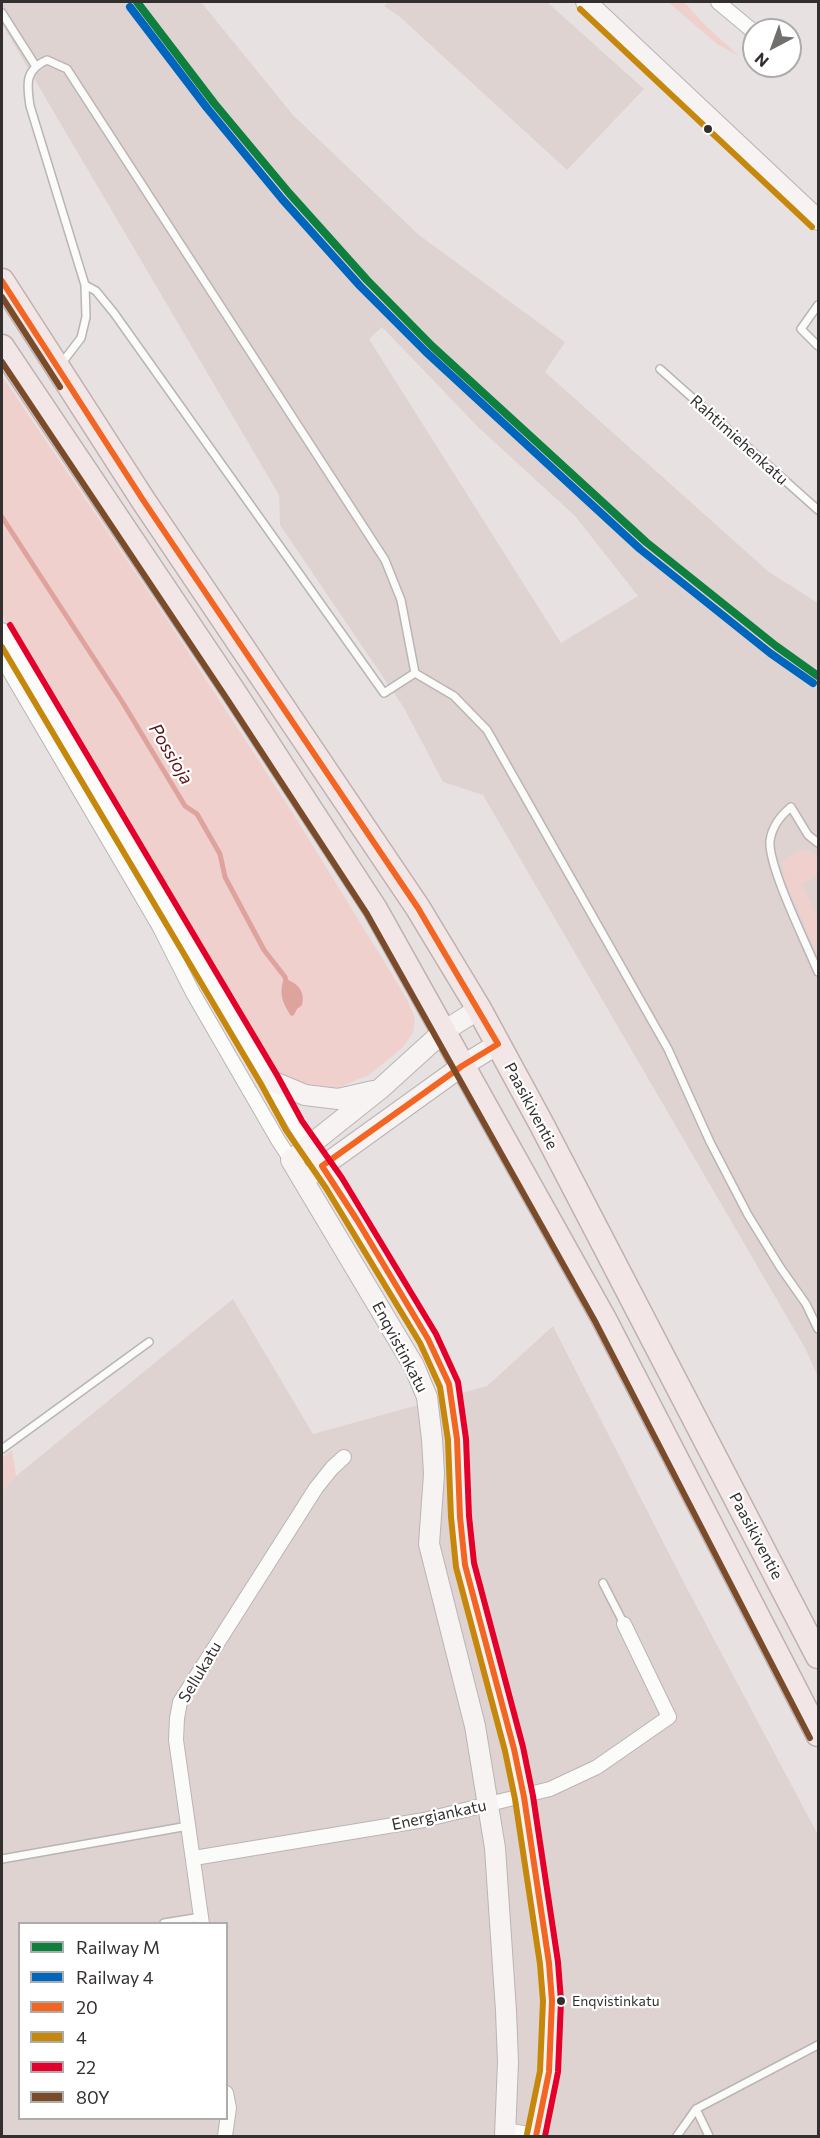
<!DOCTYPE html>
<html>
<head>
<meta charset="utf-8">
<style>
	body { margin:0 }
	#map { position:relative; width:820px; height:2138px; overflow:hidden; background:#e7e2e1; font-family:Commissioner,sans-serif }
	canvas { display:block }
	.frame { position:absolute; inset:0; border:3px solid #332f2f; pointer-events:none }
	.legend { position:absolute; left:18px; top:1922px; width:210px; height:198px; box-sizing:border-box; background:#fff; border:2px solid #adacac; margin:0; padding:8px 10px; list-style:none; font-size:18px; color:#332f2f }
	.legend li { display:flex; align-items:center; gap:12px; height:30px }
	.legend b { width:30px; border:2px solid #adacac }
	.north { position:absolute; left:742px; top:18px; width:60px; height:60px; box-sizing:border-box; background:#fff; border:2px solid #adacac; border-radius:50%; rotate:221deg; font-size:16px; font-weight:700; line-height:24px; text-align:center; color:#332f2f }
	.north::after { content:''; display:block; margin:auto; width:21px; height:27px; background:#726e6d; clip-path:polygon(50% 0,100% 100%,50% 72%,0 100%) }
</style>
</head>
<body>
<div id="map">
<canvas width="820" height="2138"></canvas>
<div class="frame"></div>
<ul class="legend">
<li><b style="height:8px;background:#0e7f3c"></b>Railway M</li>
<li><b style="height:8px;background:#0065bd"></b>Railway 4</li>
<li><b style="height:8px;background:#f26522"></b>20</li>
<li><b style="height:8px;background:#c6880c"></b>4</li>
<li><b style="height:8px;background:#e4002b"></b>22</li>
<li><b style="height:8px;background:#7a4b2a"></b>80Y</li>
</ul>
<div class="north">N</div>
</div>
<script>
const c = document.querySelector('canvas').getContext('2d');
c.lineJoin = 'round';
function fillPath(path, color) { c.fillStyle = color; c.fill(path, 'evenodd'); }
function strokePath(path, color, width, dash) { c.strokeStyle = color; c.lineWidth = width; c.lineCap = dash ? 'butt' : 'round'; c.setLineDash(dash || []); c.stroke(path); }
function label(font, color, halo, rows, align = 'center') {
  c.font = font + ' Commissioner,sans-serif'; c.lineWidth = 4.5; c.setLineDash([]); c.textBaseline = 'middle'; c.strokeStyle = halo; c.fillStyle = color; for (const [text, x, y, turn = 0] of rows) {
    c.save(); c.translate(x, y); c.rotate((+turn || 0) * Math.PI / 180); c.textAlign = isNaN(turn) ? turn : align; if (halo) c.strokeText(text, 0, 0); c.fillText(text, 0, 0); c.restore();
  }
}
fillPath(new Path2D(`
	M 2,2 L 201,2 L 293,115 L 419,235 L 565,342 L 545,372 L 769,572 L 818,603 L 818,1377 L 805,1348 L 483,795 L 443,782 L 404,708 L 280,525 L 279,495 L 2,24 ZM 382,327 L 479,428 L 575,516 L 638,596 L 561,643 L 369,339 Z
	M 388,2 L 547,2 L 644,89 L 567,170 L 400,17 L 384,6 Z
	M 233,1299 L 313,1434 L 487,1386 L 553,1326 L 681,1577 L 818,1835 L 818,2136 L 2,2136 L 2,1491 L 16,1476 ZM 20,1924 L 226,1924 L 226,2118 L 20,2118 Z`), '#dfd3d1');
fillPath(new Path2D(`
	M 668,2 L 684,2 L 704,24 L 739,56 L 717,44 Z
	M 2,376 L 166,618 L 294,815 L 407,999 L 415,1018 L 413,1033 L 402,1048 L 369,1075 L 335,1089 L 297,1084 L 270,1067 L 2,615 Z
	M 808,850 L 818,856 L 818,874 L 802,884 L 818,920 L 818,956 L 785,880 L 782,862 L 795,852 Z
	M 12,1450 L 16,1476 L 2,1491 L 2,1458 Z`), '#efd0cd');
fillPath(new Path2D(`
	M 288,980 C 300,985 305,993 302,1005 L 297,1009 L 294,1015 L 291,1016 C 283,1003 279,996 283,981 Z`), '#dfa39e');
strokePath(new Path2D(`
	M 2,517 L 123,703 L 185,806 L 197,814 L 220,854 L 225,877 L 264,950 L 285,977 L 287,987`), '#dfa39e', 5);
const service = new Path2D(`
	M 2,13 L 35,65
	M 85,285 L 96,291 L 114,313 L 384,693 L 415,673
	M 818,305 L 801,329 L 818,346
	M 61,364 L 81,338 L 86,317 L 85,285 L 30,106 C 27,85 24,70 47,60 L 67,69 L 385,560 L 401,600 L 415,673 L 454,696 L 487,730 L 668,1049 L 710,1142 L 748,1215 L 780,1267 L 806,1304 L 818,1329
	M 660,369 L 818,510
	M 818,843 L 808,835 L 791,807 C 780,816 772,826 770,841 C 768,867 807,945 818,972
	M 2,1449 L 149,1342
	M 603,1583 L 624,1624
	M 2,1859 L 188,1826
	M 164,1923 L 201,1917
	M 696,2109 L 818,2045
	M 677,2136 L 696,2109 L 709,2136`);
const minor = new Path2D(`
	M 718,2 L 754,32
	M 2,630 L 308,1146
	M 2,658 L 159,926 L 193,993 L 278,1140 L 291,1160
	M 194,1858 L 424,1820 L 550,1789 L 597,1767 L 669,1717 L 624,1624
	M 202,1924 L 176,1740 L 177,1718 L 180,1702 L 316,1488 L 332,1468 L 344,1457
	M 506,2130 L 539,2136
	M 225,2136 L 229,2108 L 226,2093`);
const secondary = new Path2D(`
	M 586,2 L 818,220
	M 479,1009 L 444,1031 L 379,1090 L 291,1160 L 414,1366 L 427,1397 L 432,1439 L 434,1474 L 429,1544 L 475,1726 L 495,1848 L 506,2011 L 508,2062 L 505,2136
	M 269,1080 L 305,1095 L 338,1099 L 373,1091
	M 308,1146 L 334,1183 L 428,1339 L 449,1384 L 457,1439 L 460,1517 L 465,1565 L 514,1749 L 524,1797 L 549,1963 L 552,2001 L 549,2072 L 536,2136
	M 312,1174 L 462,1066 L 498,1044`);
const trunk = new Path2D(`
	M 2,281 L 143,500 L 418,908 L 479,1009 L 542,1125 L 818,1656
	M 2,347 L 235,694 L 375,909 L 604,1319 L 818,1734`);
strokePath(service, '#b9b5b5', 10);
strokePath(minor, '#b9b5b5', 16);
strokePath(secondary, '#b9b5b5', 22);
strokePath(trunk, '#c0b0ae', 27);
strokePath(service, '#fbfbfa', 7);
strokePath(minor, '#fbfbfa', 14);
strokePath(secondary, '#f7f3f3', 20);
strokePath(trunk, '#f2e6e6', 24);
strokePath(new Path2D(`
	M 2,281 L 143,500 L 418,908 L 498,1044 L 462,1066 L 322,1166 L 357,1220 L 428,1339 L 449,1384 L 457,1439 L 460,1517 L 465,1565 L 514,1749 L 524,1797 L 549,1963 L 552,2001 L 549,2072 L 536,2136`), '#f26522', 6);
strokePath(new Path2D(`
	M 580,9 L 812,227
	M 2,647 L 261,1084 L 286,1130 L 326,1188 L 420,1343 L 440,1387 L 448,1440 L 451,1517 L 456,1567 L 505,1751 L 515,1799 L 540,1964 L 543,2001 L 540,2071 L 527,2134`), '#c6880c', 6);
strokePath(new Path2D(`
	M 10,625 L 277,1075 L 302,1121 L 342,1178 L 436,1334 L 458,1382 L 466,1439 L 469,1516 L 474,1563 L 523,1747 L 533,1796 L 558,1962 L 561,2001 L 558,2072 L 545,2136`), '#e4002b', 6);
strokePath(new Path2D(`
	M 2,297 L 60,387
	M 2,362 L 227,699 L 367,914 L 596,1323 L 810,1738`), '#7a4b2a', 6);
strokePath(new Path2D(`
	M 137,2 L 214,103 L 289,193 L 367,280 L 432,346 L 646,542 L 776,646 L 818,676`), '#0e7f3c', 8);
strokePath(new Path2D(`
	M 130,7 L 207,108 L 282,199 L 360,286 L 426,352 L 640,549 L 770,653 L 813,683`), '#0065bd', 8);
for (const [x, y, r, color] of [
	[708,129,5,"#332f2f"],
	[561,2001,5,"#332f2f"]
]) { const dot = new Path2D(); dot.arc(x, y, r, 0, 2 * Math.PI); c.fillStyle = color; c.fill(dot); strokePath(dot, '#fff', 2); }
label('14px', '#332f2f', '#fff', [
	["Enqvistinkatu",572,2001]
], 'left');
label('16px', '#332f2f', '#fff', [
	["Rahtimiehenkatu",739,440,42],
	["Paasikiventie",531,1106,62],
	["Enqvistinkatu",400,1347,62],
	["Paasikiventie",756,1536,62],
	["Sellukatu",200,1672,-59],
	["Energiankatu",439,1815,-12]
]);
label('italic 18px', '#5c1114', '#fff', [
	["Possioja",171,754,59]
]);
</script>
</body>
</html>
